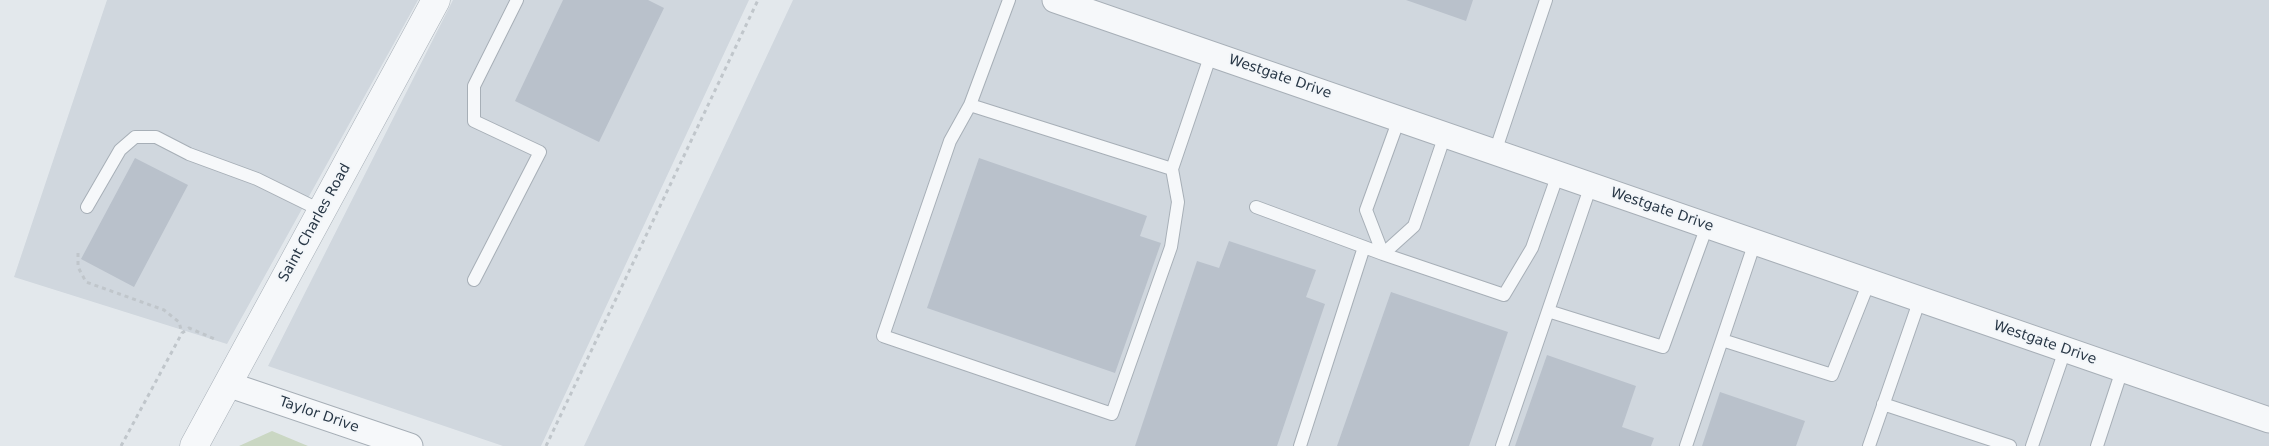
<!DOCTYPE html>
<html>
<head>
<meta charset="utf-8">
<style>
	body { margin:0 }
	canvas { display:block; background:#e3e8ec }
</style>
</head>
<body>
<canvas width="2269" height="446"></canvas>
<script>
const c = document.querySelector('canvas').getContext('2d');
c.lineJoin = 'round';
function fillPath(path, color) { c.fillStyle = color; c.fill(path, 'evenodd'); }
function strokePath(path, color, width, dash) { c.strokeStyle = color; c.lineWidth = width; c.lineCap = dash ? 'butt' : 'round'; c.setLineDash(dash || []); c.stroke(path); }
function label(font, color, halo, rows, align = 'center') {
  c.font = font + ' "DejaVu Sans",sans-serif'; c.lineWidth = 4; c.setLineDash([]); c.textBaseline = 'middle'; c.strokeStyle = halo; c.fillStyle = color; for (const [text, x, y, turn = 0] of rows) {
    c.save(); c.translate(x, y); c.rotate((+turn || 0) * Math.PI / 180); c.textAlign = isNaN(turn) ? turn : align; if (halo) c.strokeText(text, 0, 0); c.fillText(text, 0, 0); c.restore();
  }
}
fillPath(new Path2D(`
	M 107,0 L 418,0 L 227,344 L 14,277 Z
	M 453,0 L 749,0 L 541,446 L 503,446 L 268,366 Z
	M 793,0 L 2269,0 L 2269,446 L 584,446 Z`), '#d0d7de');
fillPath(new Path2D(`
	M 272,431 L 308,446 L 239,446 Z`), '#cad7c3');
fillPath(new Path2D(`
	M 563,0 L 648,0 L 664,8 L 599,142 L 515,101 Z
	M 1406,0 L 1473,0 L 1466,21 Z
	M 135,158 L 188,185 L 134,287 L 81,259 Z
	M 979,158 L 1147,216 L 1140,236 L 1161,243 L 1115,373 L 927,308 Z
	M 1229,241 L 1316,270 L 1306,297 L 1325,304 L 1277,446 L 1135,446 L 1197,261 L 1219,268 Z
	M 1391,292 L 1508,332 L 1469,446 L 1337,446 Z
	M 1547,355 L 1636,386 L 1622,427 L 1654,438 L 1651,446 L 1515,446 Z
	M 1720,392 L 1805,421 L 1796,446 L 1702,446 Z`), '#b9c1cb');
const service = new Path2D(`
	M 1009,0 L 970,105 L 1172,169 L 1211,54
	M 970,105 L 950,141 L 883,336 L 1112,414 L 1171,247 L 1178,202 L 1172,169
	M 1399,119 L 1366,210 L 1383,254 L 1414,226 L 1445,135
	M 1495,152 L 1546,0
	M 1591,185 L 1548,311 L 1663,347 L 1707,226
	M 87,207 L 120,150 L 135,137 L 156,137 L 189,154 L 257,179 L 322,211
	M 1256,207 L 1383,254 L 1504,295 L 1532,248 L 1558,174
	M 1755,242 L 1722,340 L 1832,375 L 1869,282
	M 474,280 L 540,152 L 474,121 L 474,86 L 517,0
	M 1883,404 L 2010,446
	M 1300,446 L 1364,247
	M 1502,446 L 1548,311
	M 1686,446 L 1722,340
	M 1869,446 L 1920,299
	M 2032,446 L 2065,350
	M 2097,446 L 2122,370`);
const minor = new Path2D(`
	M 1055,0 L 2269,420
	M 227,384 L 410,446`);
const tertiary = new Path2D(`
	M 194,446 L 436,0`);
strokePath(service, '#a7afb7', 14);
strokePath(minor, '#a7afb7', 27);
strokePath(tertiary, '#a7afb7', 29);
strokePath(new Path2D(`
	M 78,253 L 78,267 L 86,282 L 164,310 L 179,322 L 182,333
	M 121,446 L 182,333 L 189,328 L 217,340
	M 546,446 L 758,0`), '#c0c6cb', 3, [4, 4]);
strokePath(service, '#f6f8fa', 12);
strokePath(minor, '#f6f8fa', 25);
strokePath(tertiary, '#f6f8fa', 28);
label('14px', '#283746', '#f3f6f9', [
	["Westgate Drive",1280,77,19],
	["Westgate Drive",1662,210,19],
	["Saint Charles Road",315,223,-61],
	["Westgate Drive",2045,343,19],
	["Taylor Drive",319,415,19]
]);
</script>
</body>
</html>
